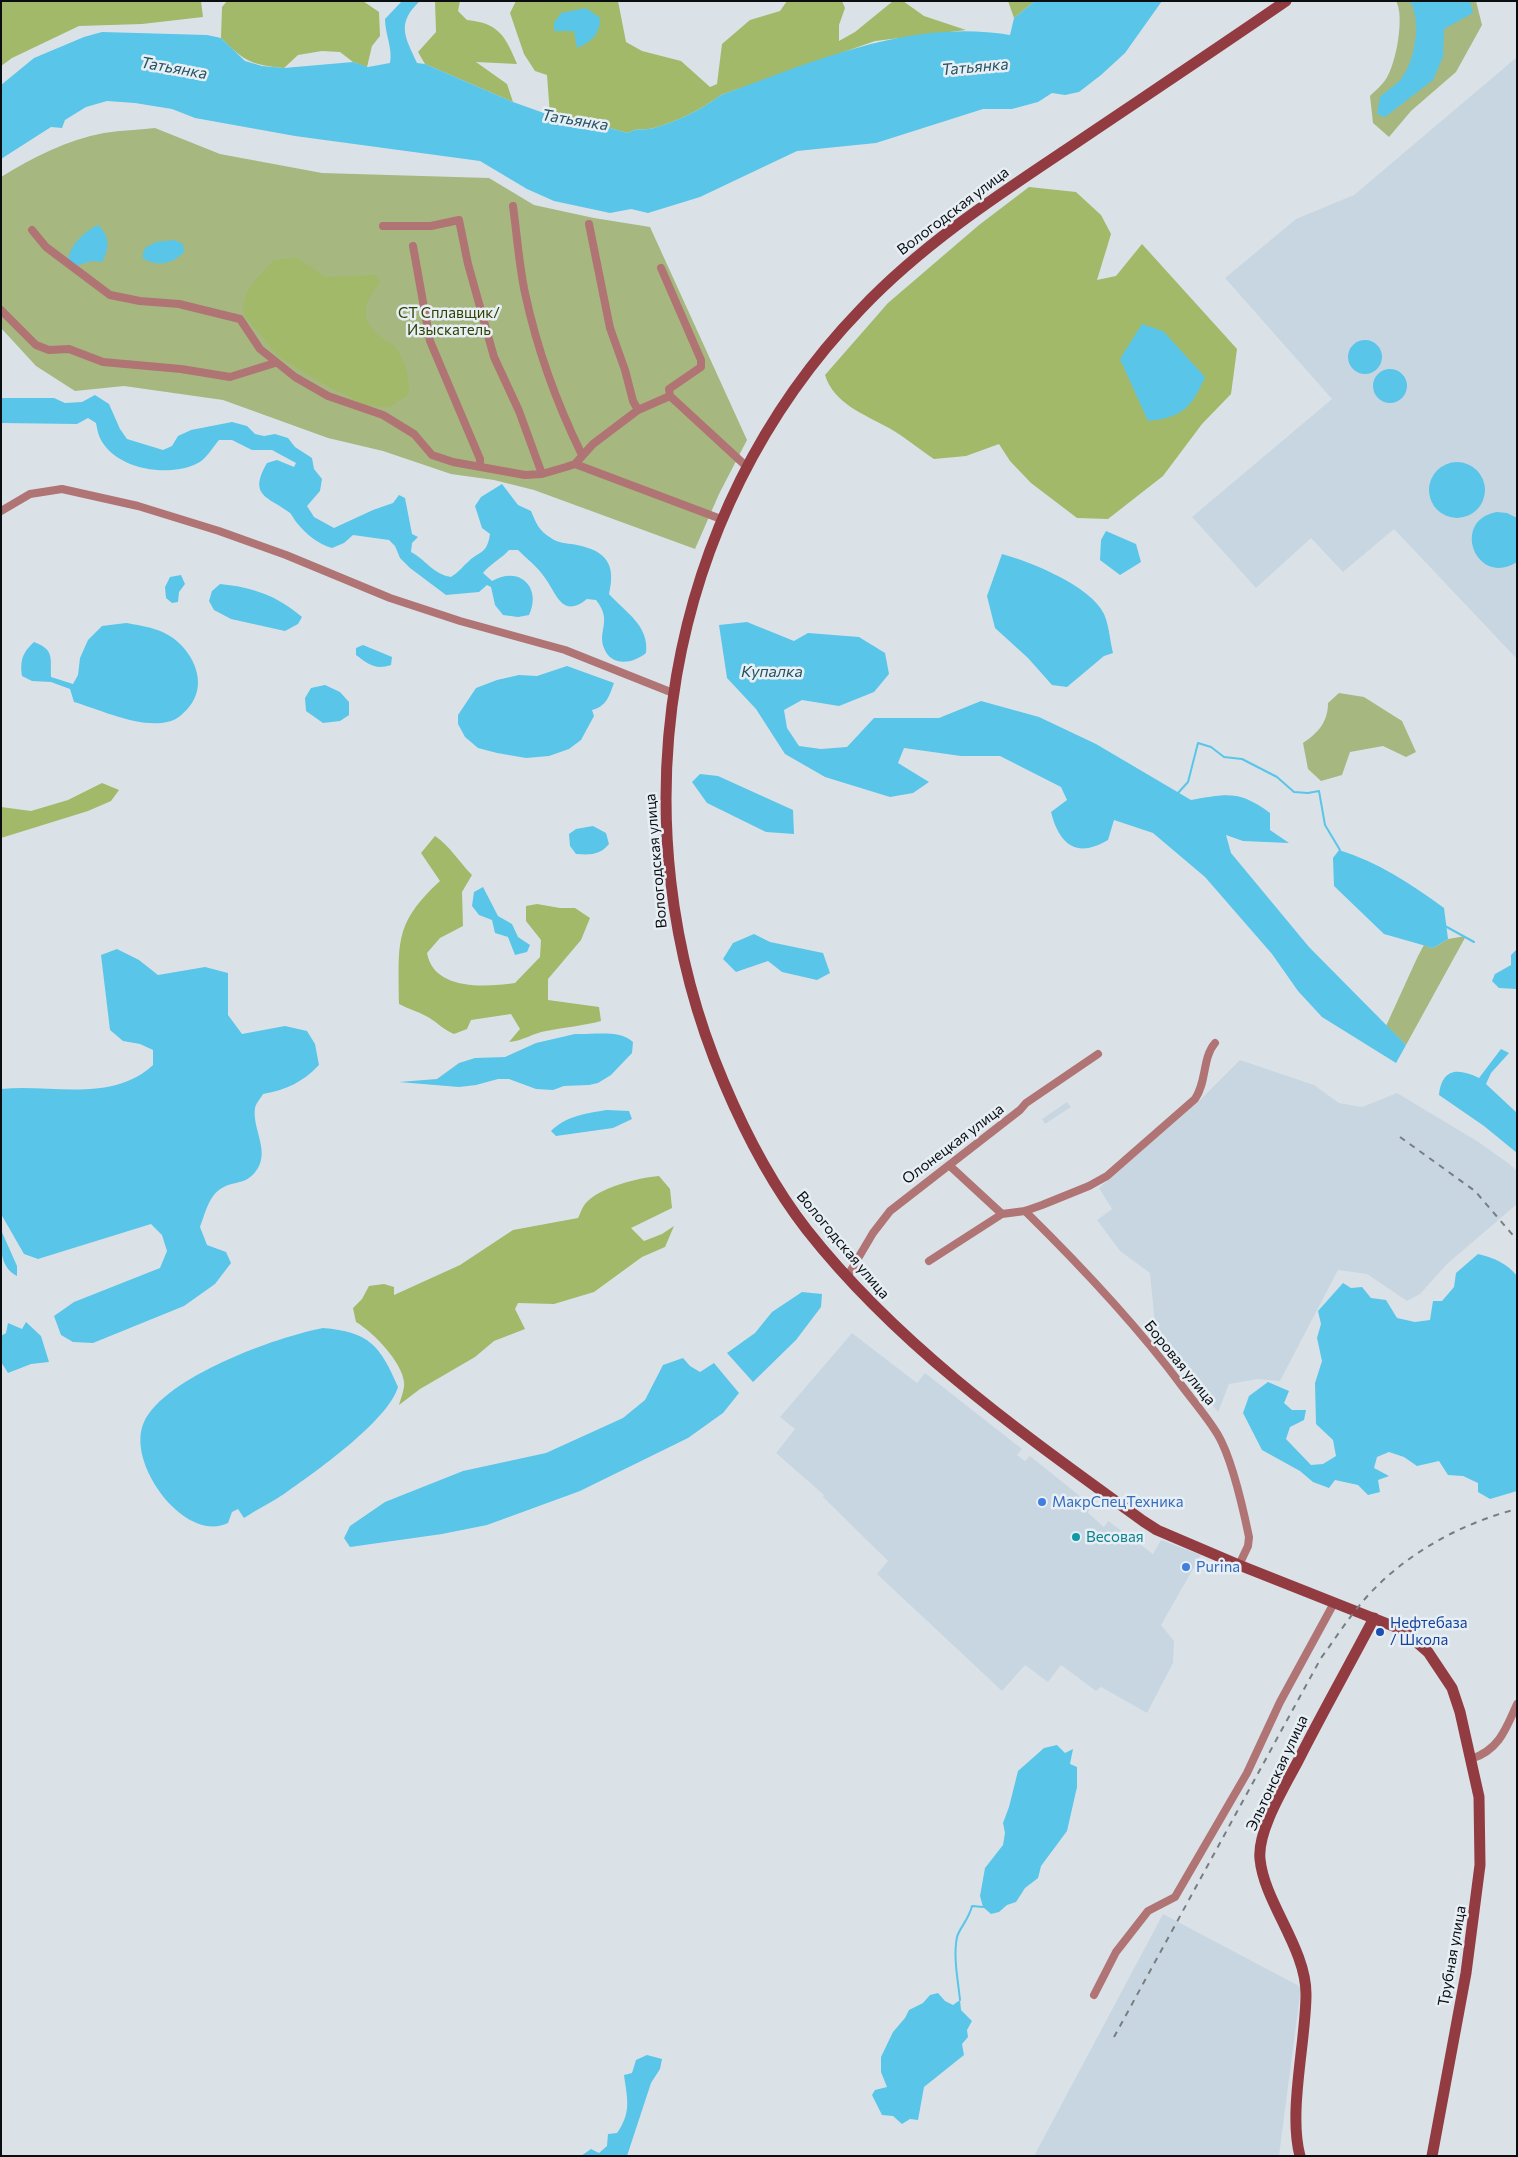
<!DOCTYPE html>
<html>
<head>
<meta charset="utf-8">
<style>
	body { margin:0 }
	#map { position:relative; width:1518px; height:2157px; overflow:hidden; background:#dae2e8; font-family:Commissioner,sans-serif }
	canvas { display:block }
	.frame { position:absolute; inset:0; border:2px solid #0b0e10; pointer-events:none }
</style>
</head>
<body>
<div id="map">
<canvas width="1518" height="2157"></canvas>
<div class="frame"></div>
</div>
<script>
const c = document.querySelector('canvas').getContext('2d');
c.lineJoin = 'round';
function fillPath(path, color) { c.fillStyle = color; c.fill(path, 'evenodd'); }
function strokePath(path, color, width, dash) { c.strokeStyle = color; c.lineWidth = width; c.lineCap = dash ? 'butt' : 'round'; c.setLineDash(dash || []); c.stroke(path); }
function label(font, color, halo, rows, align = 'center') {
  c.font = font + ' Commissioner,sans-serif'; c.lineWidth = 5; c.setLineDash([]); c.textBaseline = 'middle'; c.strokeStyle = halo; c.fillStyle = color; for (const [text, x, y, turn = 0] of rows) {
    c.save(); c.translate(x, y); c.rotate((+turn || 0) * Math.PI / 180); c.textAlign = isNaN(turn) ? turn : align; if (halo) c.strokeText(text, 0, 0); c.fillText(text, 0, 0); c.restore();
  }
}
fillPath(new Path2D(`
	M 1517,57 L 1517,659 L 1394,529 L 1343,572 L 1311,538 L 1256,588 L 1192,517 L 1332,399 L 1225,278 L 1296,219 L 1354,195 Z
	M 1240,1060 L 1314,1085 L 1339,1103 L 1362,1107 L 1397,1093 L 1477,1141 L 1508,1163 L 1517,1171 L 1517,1204 L 1447,1264 L 1420,1294 L 1407,1301 L 1367,1274 L 1338,1270 L 1280,1381 L 1258,1379 L 1229,1384 L 1218,1412 L 1156,1335 L 1150,1273 L 1120,1251 L 1097,1220 L 1112,1209 L 1099,1188 L 1200,1100 Z
	M 1067,1102 L 1071,1107 L 1045,1124 L 1042,1119 Z
	M 852,1333 L 917,1383 L 925,1373 L 1022,1449 L 1017,1455 L 1025,1461 L 1030,1456 L 1091,1505 L 1088,1513 L 1104,1527 L 1108,1521 L 1153,1554 L 1161,1540 L 1201,1555 L 1161,1625 L 1174,1641 L 1173,1663 L 1147,1713 L 1101,1687 L 1096,1691 L 1061,1665 L 1048,1682 L 1025,1665 L 1002,1691 L 877,1574 L 888,1561 L 823,1497 L 824,1495 L 776,1453 L 795,1429 L 780,1417 Z
	M 1163,1914 L 1301,1987 L 1279,2156 L 1034,2156 Z`), '#c8d6e1');
fillPath(new Path2D(`
	M 1396,1 L 1476,1 L 1482,25 L 1456,72 L 1411,111 L 1389,137 L 1373,123 L 1370,96 C 1375,91 1382,85 1386,79 C 1396,64 1405,16 1396,1 Z
	M 155,128 L 220,154 L 322,173 L 489,178 L 534,205 L 594,218 L 650,227 L 747,440 L 719,494 L 695,549 L 534,490 L 494,480 L 451,474 L 383,451 L 328,438 L 223,400 L 124,386 L 75,391 L 36,366 L 1,328 L 1,177 C 33,157 67,140 104,133 C 121,130 138,130 155,128 Z
	M 1339,693 L 1364,697 L 1402,721 L 1416,752 L 1406,757 L 1383,746 L 1350,752 L 1342,775 L 1321,781 L 1308,769 L 1303,743 C 1318,733 1328,722 1328,703 Z
	M 1466,936 L 1406,1045 L 1386,1026 L 1418,956 L 1424,945 L 1433,948 L 1448,939 Z`), '#a6b87f');
fillPath(new Path2D(`
	M 1,1 L 201,1 L 203,17 L 142,24 L 79,26 L 12,58 L 1,66 Z
	M 227,1 L 363,1 L 379,12 L 380,36 L 372,46 L 367,67 L 353,62 L 340,52 L 322,51 L 298,55 L 284,68 C 251,65 244,61 221,38 L 222,7 Z
	M 435,1 L 460,1 L 458,11 L 467,20 C 499,23 506,37 517,64 L 476,62 L 507,84 L 513,102 L 425,64 L 418,52 L 436,32 Z
	M 516,1 L 618,1 L 626,42 L 642,51 L 681,61 L 710,87 L 717,84 L 722,44 L 750,20 L 780,11 L 787,1 L 842,1 L 845,8 L 839,25 L 839,41 L 855,32 L 893,1 L 903,1 L 924,16 L 966,30 L 875,41 L 721,95 C 701,110 678,121 654,128 C 644,131 637,127 628,133 L 606,127 L 583,127 L 550,115 L 547,75 L 535,71 L 524,54 L 510,13 Z
	M 1008,1 L 1035,1 L 1014,18 Z
	M 1029,187 L 1076,192 L 1101,215 L 1111,234 L 1097,280 L 1116,276 L 1142,244 L 1237,349 L 1231,394 L 1202,424 L 1163,476 L 1108,519 L 1077,518 L 1031,483 L 1010,461 L 999,444 L 966,456 L 934,459 C 919,449 905,437 889,428 C 864,414 834,404 825,375 L 888,303 L 979,225 Z
	M 298,258 L 325,277 L 374,275 L 381,282 C 362,302 359,321 382,338 C 386,341 392,343 395,347 C 405,359 411,381 408,395 L 389,407 L 367,406 L 322,383 L 279,357 L 244,315 C 240,291 260,276 274,260 Z
	M 102,783 L 119,790 L 111,801 L 88,811 L 1,838 L 1,807 L 31,811 L 68,800 Z
	M 435,836 C 450,846 459,862 472,875 L 462,892 L 463,926 L 440,938 L 427,953 C 434,991 485,987 515,983 L 540,957 L 541,940 L 526,921 L 526,906 L 537,904 L 560,908 L 575,908 L 590,918 L 581,940 L 548,979 L 548,1000 L 599,1007 L 601,1021 C 583,1026 565,1027 546,1031 C 533,1033 523,1041 509,1042 L 520,1029 L 511,1014 L 471,1020 L 467,1029 L 454,1034 C 442,1029 436,1021 426,1016 C 417,1011 408,1009 399,1004 C 399,944 393,924 440,881 L 421,853 Z
	M 659,1176 L 670,1189 L 672,1208 L 631,1228 L 644,1241 L 662,1234 L 674,1226 L 665,1247 L 642,1257 L 594,1292 L 554,1304 L 518,1303 L 515,1309 L 525,1329 L 494,1341 L 475,1357 L 420,1389 L 399,1405 C 401,1398 405,1388 404,1382 C 402,1362 373,1332 356,1322 L 353,1308 L 362,1299 L 369,1286 L 384,1284 L 394,1287 L 394,1295 L 460,1265 L 513,1230 L 578,1218 C 580,1214 582,1208 585,1204 C 599,1187 638,1178 659,1176 Z`), '#a1b968');
fillPath(new Path2D(`
	M 402,1 L 420,1 C 395,24 406,38 417,63 L 425,64 L 513,102 L 583,127 L 606,127 L 628,133 C 637,127 644,131 654,128 C 678,121 701,110 721,95 C 813,62 910,18 1010,35 L 1014,18 L 1035,1 L 1162,1 L 1125,53 L 1101,75 L 1079,92 L 1065,95 L 1052,93 L 1038,102 L 1012,109 L 983,109 L 876,143 L 797,151 L 700,197 L 648,213 L 631,209 L 610,213 L 554,201 L 527,189 L 480,161 L 295,136 L 195,118 L 172,109 L 135,103 L 107,101 L 86,107 L 65,120 L 62,128 L 51,127 L 1,159 L 1,85 L 34,58 L 84,37 L 102,32 L 207,35 L 221,38 L 245,61 L 262,66 L 284,68 L 353,62 L 368,67 L 390,63 C 393,49 385,34 385,19 Z
	M 1410,1 L 1470,1 L 1473,13 L 1444,29 L 1443,57 L 1433,80 L 1385,117 L 1377,114 L 1380,97 C 1386,91 1395,86 1401,79 C 1415,61 1422,22 1410,1 Z
	M 586,8 L 600,18 C 600,35 591,42 577,48 L 574,31 L 554,31 L 554,23 L 561,13 Z
	M 98,225 C 110,236 110,248 102,262 L 92,261 L 75,266 L 68,260 C 70,245 85,231 98,225 Z
	M 174,240 L 183,244 L 184,252 C 173,264 155,268 142,257 L 145,248 L 156,242 Z
	M 1142,324 L 1163,331 L 1205,377 C 1192,407 1182,418 1148,421 L 1120,359 Z
	M1348 357a17 17 0 1 1 34 0a17 17 0 1 1-34 0Z
	M1373 386a17 17 0 1 1 34 0a17 17 0 1 1-34 0Z
	M 95,395 L 109,404 L 120,429 L 127,439 L 163,450 L 172,446 L 178,436 L 191,430 L 232,422 L 247,426 L 255,434 L 264,436 L 275,434 L 288,438 L 295,447 L 312,458 L 314,469 L 322,479 L 320,491 L 307,506 L 314,517 L 334,528 L 373,510 L 393,503 L 399,495 L 405,498 L 412,534 L 418,537 L 412,543 L 411,552 C 426,560 433,574 451,577 C 459,572 462,567 469,561 C 481,550 487,554 490,534 L 482,528 L 475,506 L 481,497 L 502,484 L 518,505 L 531,511 C 536,523 539,531 551,538 C 559,544 568,543 577,545 C 607,551 616,565 609,594 C 626,613 649,625 646,653 C 633,664 611,667 604,648 C 597,631 613,621 596,600 L 587,599 C 562,619 557,594 545,578 C 538,567 527,559 518,550 L 509,550 C 501,559 490,564 483,573 L 492,581 C 520,565 542,588 529,615 L 518,617 L 503,615 L 495,605 L 491,587 L 487,585 L 479,592 L 446,595 L 410,568 L 400,558 L 395,546 L 389,540 L 353,535 L 344,543 L 332,548 C 318,544 306,534 297,523 C 294,520 293,516 290,513 C 270,497 247,497 267,463 L 277,460 L 294,467 L 296,463 L 272,450 L 252,450 L 232,440 L 219,440 C 213,447 206,459 198,463 C 170,478 115,470 100,438 C 98,434 97,428 96,423 L 88,418 L 77,424 L 1,423 L 1,398 L 54,398 L 65,403 L 82,402 Z
	M1429 490a28 28 0 1 1 56 0a28 28 0 1 1-56 0Z
	M 1497,512 L 1507,513 L 1517,518 L 1517,562 C 1476,588 1450,520 1497,512 Z
	M 1106,531 L 1136,544 L 1141,562 L 1120,575 L 1100,560 L 1101,540 Z
	M 1002,554 C 1031,562 1091,586 1104,614 C 1109,625 1110,641 1113,653 L 1104,656 L 1067,687 L 1052,685 L 1028,658 L 995,628 L 987,596 Z
	M 181,575 L 185,584 L 179,592 L 178,602 L 172,603 L 166,598 L 165,587 L 170,577 Z
	M 220,584 C 252,587 278,596 302,617 L 298,624 L 285,631 L 231,619 L 214,610 L 209,601 L 212,591 Z
	M 747,622 L 794,641 L 808,633 L 859,637 L 885,653 L 889,674 L 874,692 L 839,706 L 802,700 L 784,710 L 787,728 L 799,746 L 821,749 L 847,747 L 874,718 L 939,718 L 981,701 L 1039,717 L 1096,744 L 1191,800 C 1227,794 1239,790 1270,813 L 1270,830 L 1289,843 L 1243,841 L 1226,835 L 1231,853 L 1309,947 L 1406,1045 L 1396,1063 L 1322,1017 L 1298,991 L 1272,954 L 1205,877 L 1153,833 L 1114,820 L 1108,840 C 1076,859 1059,844 1051,812 L 1067,800 L 1061,787 L 1000,756 L 961,756 L 904,748 L 898,763 L 929,782 L 913,793 L 890,797 L 825,777 L 785,754 L 756,709 L 727,678 L 719,625 Z
	M 126,623 C 144,626 165,629 179,643 C 197,660 206,687 189,707 C 185,712 178,719 171,721 C 143,730 101,710 74,702 L 70,689 L 51,682 L 32,681 L 22,676 C 20,661 22,653 34,642 C 55,650 50,658 51,677 L 73,684 L 78,675 L 80,658 L 88,640 L 102,626 Z
	M 363,645 L 392,657 L 391,665 C 376,670 369,665 356,655 L 356,648 Z
	M 567,666 L 614,683 C 609,696 607,706 592,710 L 594,716 L 581,740 L 569,749 L 549,756 L 526,758 L 497,753 L 478,748 L 465,737 L 458,724 L 458,715 L 476,688 L 497,680 L 519,675 L 537,676 Z
	M 325,685 L 340,692 L 349,702 L 349,715 L 340,721 L 323,723 L 306,711 L 305,698 L 311,688 Z
	M 700,774 L 718,776 L 793,810 L 794,834 L 766,832 L 707,803 L 692,782 Z
	M 593,826 L 606,833 L 609,844 C 600,855 591,855 576,854 L 570,846 L 569,834 L 576,829 Z
	M 1339,850 C 1378,862 1411,884 1444,908 L 1448,939 L 1433,948 L 1384,934 L 1334,886 L 1333,858 Z
	M 483,887 L 498,916 L 512,924 L 518,937 L 530,945 L 527,952 L 515,955 L 508,937 L 495,933 L 492,920 L 479,915 L 472,906 L 474,892 Z
	M 754,934 L 770,942 L 823,953 L 830,973 L 817,980 L 782,972 L 768,961 L 736,972 L 723,959 L 733,943 Z
	M 117,949 L 139,960 L 158,975 L 205,967 L 228,973 L 228,1015 L 242,1034 L 285,1026 L 307,1031 L 315,1044 L 319,1065 C 303,1082 286,1090 263,1094 C 261,1098 256,1103 255,1108 C 252,1128 269,1149 258,1168 C 247,1186 235,1180 222,1188 C 209,1195 205,1214 200,1227 L 207,1245 L 226,1252 L 231,1263 L 215,1284 L 184,1306 L 93,1343 L 73,1342 L 61,1335 L 54,1316 L 74,1302 L 160,1268 L 167,1251 L 162,1235 L 151,1224 L 38,1259 L 24,1254 L 1,1214 L 1,1089 C 52,1084 112,1103 153,1065 L 153,1050 L 140,1044 L 123,1041 L 110,1030 L 101,955 Z
	M 1517,949 L 1517,989 L 1499,988 L 1492,981 L 1495,974 L 1511,965 L 1511,955 Z
	M 575,1034 C 592,1035 620,1029 633,1042 L 632,1053 L 611,1075 L 598,1083 L 589,1085 L 564,1086 L 553,1090 L 536,1089 L 509,1079 L 498,1079 L 476,1085 L 459,1087 L 399,1082 L 437,1079 L 459,1063 L 475,1058 L 505,1057 L 536,1043 Z
	M 1501,1049 L 1509,1053 L 1491,1073 L 1486,1084 L 1517,1113 L 1517,1153 L 1484,1126 L 1439,1095 C 1442,1068 1458,1068 1479,1078 Z
	M 607,1110 L 629,1111 L 632,1119 L 613,1128 L 556,1136 L 551,1131 C 566,1116 587,1113 607,1110 Z
	M 1,1230 L 17,1266 L 17,1276 C 0,1267 1,1250 1,1230 Z
	M 1478,1254 C 1494,1258 1507,1263 1517,1276 L 1517,1491 L 1490,1499 L 1478,1492 L 1478,1483 L 1463,1476 L 1448,1475 L 1439,1461 L 1417,1466 L 1404,1457 L 1389,1452 L 1377,1457 L 1374,1468 L 1389,1476 L 1378,1480 L 1380,1492 L 1368,1495 L 1358,1485 L 1335,1480 L 1329,1488 L 1313,1482 L 1300,1471 L 1262,1450 L 1243,1413 L 1249,1396 L 1268,1382 L 1289,1391 L 1284,1403 L 1292,1410 L 1306,1410 L 1304,1420 L 1290,1427 L 1286,1439 L 1311,1465 L 1323,1464 L 1336,1456 L 1333,1440 L 1316,1424 L 1315,1383 L 1322,1361 L 1317,1338 L 1321,1324 L 1318,1311 L 1343,1283 L 1351,1288 L 1362,1287 L 1371,1298 L 1386,1300 L 1397,1318 L 1415,1322 L 1430,1320 L 1433,1301 L 1442,1301 L 1454,1287 L 1456,1273 Z
	M 802,1292 L 822,1294 L 821,1307 L 796,1340 L 753,1382 L 727,1353 L 755,1333 L 772,1312 Z
	M 26,1322 L 41,1336 L 49,1362 L 31,1364 L 8,1373 L 1,1362 L 1,1336 L 6,1333 L 8,1323 L 22,1329 Z
	M 323,1328 C 369,1332 380,1345 398,1387 C 388,1421 314,1473 284,1494 C 271,1503 257,1509 244,1518 L 238,1509 L 232,1512 L 228,1523 C 185,1544 125,1463 144,1422 C 165,1377 276,1337 323,1328 Z
	M 683,1358 L 690,1366 L 700,1372 L 714,1363 L 739,1393 L 723,1413 L 688,1438 L 580,1491 L 487,1525 L 442,1534 L 350,1547 L 344,1538 L 350,1526 L 385,1502 L 463,1471 L 546,1453 L 623,1418 L 645,1400 L 663,1365 Z
	M 1057,1745 L 1065,1753 L 1073,1749 L 1070,1764 L 1077,1767 L 1077,1787 L 1067,1831 L 1041,1866 L 1038,1878 L 1025,1888 L 1016,1902 L 1007,1905 L 999,1912 L 991,1914 L 983,1907 L 980,1896 L 985,1868 L 1003,1845 L 1005,1833 L 1003,1823 L 1009,1807 L 1018,1771 L 1044,1748 Z
	M 938,1993 L 945,2001 L 953,2005 L 960,2000 L 961,2010 L 972,2021 L 967,2030 L 968,2037 L 962,2044 L 964,2055 L 924,2087 L 918,2120 L 910,2119 L 902,2124 L 893,2116 L 882,2115 L 872,2095 L 875,2090 L 887,2087 L 881,2072 L 881,2057 L 893,2032 L 905,2018 L 909,2010 L 923,2003 L 930,1995 Z
	M 647,2055 L 662,2059 L 660,2069 L 651,2083 L 627,2156 L 581,2156 L 591,2149 L 599,2153 L 607,2146 L 608,2134 L 617,2133 C 632,2112 627,2098 624,2075 L 632,2073 L 636,2060 Z`), '#59c5e8');
strokePath(new Path2D(`
	M 1178,793 L 1188,782 L 1198,743 L 1211,747 L 1224,757 L 1242,759 L 1277,777 L 1294,792 L 1308,793 L 1319,791 L 1325,825 L 1340,850
	M 1445,926 L 1474,942
	M 960,2000 C 958,1980 953,1957 957,1937 C 959,1929 969,1919 972,1906 L 983,1907`), '#59c5e8', 2);
strokePath(new Path2D(`
	M 513,206 C 517,235 519,265 525,293 C 537,349 557,404 582,455
	M 589,224 L 610,328 L 625,370 L 633,401 L 638,410
	M 383,226 L 431,226 L 459,220 L 468,264 L 494,357 L 519,411 L 542,474
	M 32,230 L 46,247 L 110,295 L 140,301 L 179,304 L 240,319 L 260,349 L 295,377 L 328,396 L 383,415 L 414,434 L 432,455 L 453,462 L 525,475 L 542,474 L 566,467 L 575,464 L 593,444 L 638,410 L 670,396 L 746,466
	M 413,246 L 430,341 L 480,459 L 480,466
	M 661,268 L 701,360 L 701,367 L 669,389 L 670,396
	M 1,310 L 36,345 L 49,350 L 69,349 L 103,362 L 181,369 L 230,377 L 275,363
	M 575,464 L 721,519
	M 1,511 L 30,494 L 62,489 L 138,506 L 219,531 L 286,555 L 390,598 L 460,621 L 565,650 L 673,693
	M 950,1166 L 1002,1214
	M 1025,1211 C 1081,1266 1135,1323 1182,1386 C 1194,1402 1208,1418 1218,1435 C 1232,1459 1243,1508 1249,1537 L 1248,1546 L 1239,1565
	M 929,1261 L 1002,1214 L 1025,1211 L 1042,1205 L 1089,1186 L 1107,1176 L 1195,1099 C 1207,1082 1202,1058 1215,1043
	M 847,1277 L 873,1233 L 890,1211 L 1020,1110 L 1026,1103 L 1098,1054
	M 1471,1759 C 1499,1750 1506,1729 1517,1704
	M 1094,1995 L 1116,1952 L 1148,1911 L 1175,1897 L 1247,1773 L 1280,1702 L 1334,1603`), '#b07474', 8);
strokePath(new Path2D(`
	M 1286,1 C 1212,52 1138,101 1064,151 C 992,199 921,246 861,309 C 663,514 613,823 724,1083 C 746,1135 772,1185 807,1230 C 899,1347 1023,1434 1143,1521 L 1157,1530 L 1239,1565 L 1403,1630 L 1428,1652 L 1452,1688 L 1460,1712 L 1479,1797 L 1480,1865 L 1466,1973 L 1432,2156
	M 1300,2156 C 1288,2112 1306,2041 1306,1994 C 1306,1948 1264,1902 1260,1859 C 1257,1831 1285,1786 1298,1761 C 1322,1713 1349,1666 1374,1618`), '#923c42', 11);
strokePath(new Path2D(`
	M 1400,1137 L 1475,1191 L 1517,1240
	M 1114,2037 L 1321,1658 C 1333,1642 1343,1626 1355,1611 C 1394,1560 1455,1525 1517,1509`), '#777d81', 2, [6, 6]);
for (const [x, y, r, color] of [
	[1042,1502,5,"#3f7fe0"],
	[1076,1537,5,"#0f9aa8"],
	[1186,1567,5,"#3f7fe0"],
	[1380,1632,5,"#1a4fb4"]
]) { const dot = new Path2D(); dot.arc(x, y, r, 0, 2 * Math.PI); c.fillStyle = color; c.fill(dot); strokePath(dot, '#e7eff5', 2); }
label('15px', '#0b0e10', '#e7eff5', [
	["Вологодская улица",953,211,-37],
	["Вологодская улица",656,861,-95],
	["Олонецкая улица",953,1144,-37],
	["Вологодская улица",843,1245,50],
	["Боровая улица",1180,1363,51],
	["Эльтонская улица",1277,1773,-65],
	["Трубная улица",1452,1956,-80]
]);
label('15px', '#324000', '#e7eff5', [
	["СТ Сплавщик/",449,313],
	["Изыскатель",449,330]
]);
label('15px', '#366cbe', '#e7eff5', [
	["МакрСпецТехника",1052,1502],
	["Purina",1196,1567]
], 'left');
label('15px', '#0d838f', '#e7eff5', [
	["Весовая",1086,1537]
], 'left');
label('15px', '#164399', '#e7eff5', [
	["Нефтебаза",1390,1623],
	["/ Школа",1390,1640]
], 'left');
label('italic 16px', '#255362', '#e7eff5', [
	["Татьянка",975,67,-5],
	["Татьянка",174,68,10],
	["Татьянка",575,120,9],
	["Купалка",772,672]
]);
</script>
</body>
</html>
